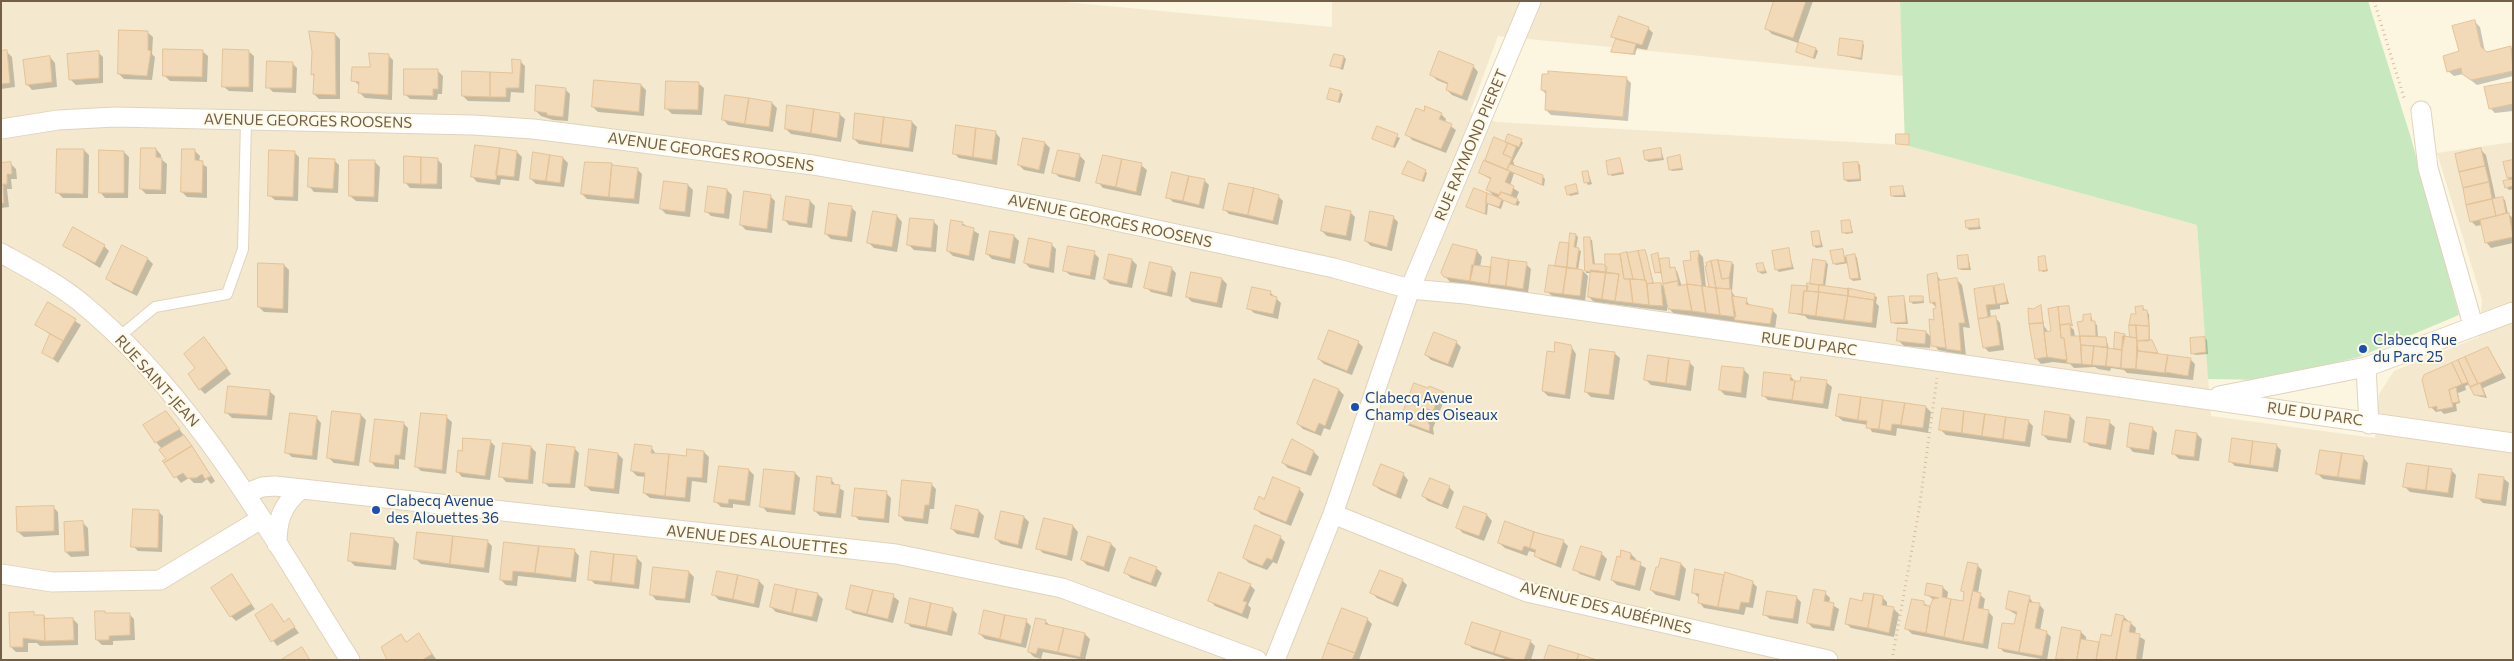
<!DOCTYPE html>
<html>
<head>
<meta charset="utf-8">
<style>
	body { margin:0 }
	#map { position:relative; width:2514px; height:661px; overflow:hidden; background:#fcf6e0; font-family:Commissioner,sans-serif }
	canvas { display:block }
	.frame { position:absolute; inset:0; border:2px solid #735e47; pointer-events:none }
</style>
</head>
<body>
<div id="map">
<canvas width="2514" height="661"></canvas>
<div class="frame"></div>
</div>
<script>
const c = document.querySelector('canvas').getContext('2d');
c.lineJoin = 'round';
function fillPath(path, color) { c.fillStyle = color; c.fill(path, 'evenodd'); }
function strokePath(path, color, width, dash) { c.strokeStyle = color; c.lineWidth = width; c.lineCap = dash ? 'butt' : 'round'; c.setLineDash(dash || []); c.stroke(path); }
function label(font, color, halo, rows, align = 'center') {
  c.font = font + ' Commissioner,sans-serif'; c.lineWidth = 4; c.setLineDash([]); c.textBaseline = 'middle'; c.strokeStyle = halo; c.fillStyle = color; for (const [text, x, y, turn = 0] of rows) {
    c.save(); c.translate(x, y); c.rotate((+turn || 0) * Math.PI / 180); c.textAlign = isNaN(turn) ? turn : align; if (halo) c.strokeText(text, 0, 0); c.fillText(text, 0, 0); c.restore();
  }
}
fillPath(new Path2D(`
	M 1,1 L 1055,1 L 1332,27 L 1332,1 L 1900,1 L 1903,76 L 1498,36 L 1470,112 L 1496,122 L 1905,145 L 2197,225 L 2211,416 L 2375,438 L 2379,394 L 2394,371 L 2479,337 L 2482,300 L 2437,153 L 2513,142 L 2513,660 L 1,660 Z`), '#f4e9ce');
fillPath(new Path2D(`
	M 1900,1 L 2368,1 L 2411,138 L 2459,315 L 2359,357 L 2264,380 L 2208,379 L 2197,225 L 1905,145 Z`), '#c8e9bf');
fillPath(new Path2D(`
	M 1776,1 L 1813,1 L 1798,43 L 1772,34 L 1766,28 Z
	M 2475,22 L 2480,27 L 2485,52 L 2513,48 L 2513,76 L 2477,85 L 2463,74 L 2454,76 L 2448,71 L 2461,52 Z
	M 1648,28 L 1653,33 L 1647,50 L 1637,48 L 1635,55 L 1613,52 L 1617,41 L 1613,36 Z
	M 147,32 L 153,37 L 152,54 L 155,57 L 152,80 L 124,79 L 119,74 Z
	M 335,34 L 340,39 L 340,99 L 319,99 L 314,94 L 315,77 L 312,74 Z
	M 1862,43 L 1864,45 L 1862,60 L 1840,55 Z
	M 1816,49 L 1818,51 L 1815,59 L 1797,52 Z
	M 202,51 L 208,56 L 207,82 L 170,81 L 164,75 Z
	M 248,51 L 254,56 L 253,92 L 229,91 L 223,86 Z
	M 1,52 L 7,52 L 12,57 L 15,87 L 1,89 Z
	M 98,52 L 103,57 L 103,83 L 76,85 L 70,79 Z
	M 388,55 L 393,60 L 392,100 L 365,98 L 359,92 L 360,86 L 353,80 Z
	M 50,57 L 55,63 L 57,87 L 32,90 L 27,84 Z
	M 1344,57 L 1346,59 L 1343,70 L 1332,65 Z
	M 520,61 L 525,66 L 524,93 L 511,92 L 510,102 L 468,101 L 463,96 L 513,74 Z
	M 292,63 L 297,68 L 296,93 L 273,92 L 268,87 Z
	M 1473,66 L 1478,72 L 1467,101 L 1452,95 L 1447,90 L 1449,85 L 1437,80 L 1432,75 Z
	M 438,71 L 443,76 L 442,94 L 438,94 L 437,100 L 410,99 L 405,94 Z
	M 1626,78 L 1631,83 L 1628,121 L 1551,115 L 1546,110 L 1547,95 L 1542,90 Z
	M 698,83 L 704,88 L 702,115 L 672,114 L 667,109 Z
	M 2513,83 L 2513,111 L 2495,113 L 2490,108 Z
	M 641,85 L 646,90 L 644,116 L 598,112 L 593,107 Z
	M 565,89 L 570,94 L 568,121 L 553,120 L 541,116 L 536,111 Z
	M 1340,92 L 1343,94 L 1340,103 L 1328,99 Z
	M 772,103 L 777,108 L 773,132 L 728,125 L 723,119 Z
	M 1424,112 L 1441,114 L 1446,119 L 1445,122 L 1456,130 L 1446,153 L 1412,140 L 1407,134 Z
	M 839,114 L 845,119 L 841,142 L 791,134 L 786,129 Z
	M 912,122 L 917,127 L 913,152 L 859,144 L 854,139 Z
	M 1377,128 L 1400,138 L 1395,148 L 1374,138 Z
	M 995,132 L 1000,138 L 997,165 L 959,158 L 954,153 Z
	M 1494,139 L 1510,146 L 1506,141 L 1521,141 L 1523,143 L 1513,161 L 1515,167 L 1542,176 L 1545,179 L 1544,186 L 1514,173 L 1510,186 L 1519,192 L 1516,199 L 1520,202 L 1518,206 L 1504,200 L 1501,209 L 1488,204 L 1487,215 L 1468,207 L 1497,199 L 1488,190 L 1492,180 L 1480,173 Z
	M 1045,143 L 1050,148 L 1044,174 L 1024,170 L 1019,165 Z
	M 156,149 L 161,155 L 161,159 L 167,164 L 166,194 L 146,194 L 141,189 Z
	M 84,150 L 89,155 L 88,198 L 63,198 L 58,193 Z
	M 194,150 L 200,156 L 199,162 L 207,167 L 207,198 L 187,197 L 182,192 Z
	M 1661,150 L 1664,160 L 1649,162 L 1646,160 Z
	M 2481,150 L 2486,155 L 2496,200 L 2502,198 L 2505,200 L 2508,214 L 2513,218 L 2513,243 L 2491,248 L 2486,242 L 2482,225 L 2476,226 L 2471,221 Z
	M 124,152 L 129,157 L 128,198 L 105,198 L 100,192 Z
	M 294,152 L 299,157 L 298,201 L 275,200 L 269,195 Z
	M 517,152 L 522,157 L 519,181 L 501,179 L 500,185 L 477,182 L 472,176 Z
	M 1079,155 L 1085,161 L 1080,182 L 1059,177 L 1054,172 Z
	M 1680,157 L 1683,170 L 1672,171 L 1670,169 Z
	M 563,158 L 568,163 L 564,187 L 536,184 L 531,179 Z
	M 437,159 L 442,164 L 442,189 L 410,188 L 405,182 Z
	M 334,160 L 339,165 L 338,193 L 314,192 L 309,186 Z
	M 1620,160 L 1624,174 L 1612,176 L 1609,174 Z
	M 2513,161 L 2513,189 L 2509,190 L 2506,187 L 2511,181 L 2508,178 Z
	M 375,162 L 380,167 L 378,202 L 356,201 L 350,196 Z
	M 1858,163 L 1860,165 L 1861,181 L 1848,182 L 1845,180 Z
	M 1,164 L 11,164 L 16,169 L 17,179 L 11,179 L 12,189 L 7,189 L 9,207 L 1,208 Z
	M 612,164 L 614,166 L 637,169 L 642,174 L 639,204 L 587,199 L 582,194 Z
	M 1141,165 L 1147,170 L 1141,196 L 1103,188 L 1098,182 Z
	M 1425,171 L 1427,173 L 1424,182 L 1404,173 Z
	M 1588,172 L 1592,184 L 1588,185 L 1586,182 Z
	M 1204,180 L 1209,185 L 1204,209 L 1173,202 L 1168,197 Z
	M 688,185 L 693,190 L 690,217 L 666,214 L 661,209 Z
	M 1575,186 L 1579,194 L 1570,196 L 1568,194 Z
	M 1903,187 L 1906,197 L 1894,197 L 1892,195 Z
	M 727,190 L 732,195 L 729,219 L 711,216 L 706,211 Z
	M 770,196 L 775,201 L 772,233 L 746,230 L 741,225 Z
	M 1278,196 L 1283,201 L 1278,225 L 1229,214 L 1224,209 Z
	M 810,201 L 815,206 L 812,228 L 789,225 L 784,219 Z
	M 851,207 L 856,212 L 852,242 L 831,239 L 826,234 Z
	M 874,212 L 897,216 L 902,222 L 897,252 L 874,248 L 869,243 Z
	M 1350,212 L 1355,217 L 1351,241 L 1327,236 L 1322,231 Z
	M 1393,217 L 1398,222 L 1392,251 L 1371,246 L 1366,241 Z
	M 933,221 L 938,226 L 936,252 L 914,250 L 909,245 Z
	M 1850,221 L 1853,233 L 1846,234 L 1844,232 Z
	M 1978,221 L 1981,229 L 1969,230 L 1967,227 Z
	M 962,223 L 979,234 L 974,261 L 953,256 L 948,251 Z
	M 1819,232 L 1823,247 L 1816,248 L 1814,246 Z
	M 1576,235 L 1578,237 L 1576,249 L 1581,251 L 1578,270 L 1583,271 L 1588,276 L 1585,301 L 1552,296 L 1547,291 L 1556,267 L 1561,244 L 1570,244 Z
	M 1014,236 L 1019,241 L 1015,264 L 992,259 L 987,254 Z
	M 1585,238 L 1592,240 L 1595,265 L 1607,269 L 1619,255 L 1645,251 L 1654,284 L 1661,284 L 1665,288 L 1663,274 L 1656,272 L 1657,255 L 1660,261 L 1668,260 L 1671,269 L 1677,271 L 1682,287 L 1689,285 L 1692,261 L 1698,252 L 1703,257 L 1706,288 L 1712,288 L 1710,286 L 1732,263 L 1734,265 L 1732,292 L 1736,298 L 1746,300 L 1751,307 L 1772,310 L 1777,315 L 1775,329 L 1674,314 L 1667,306 L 1667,311 L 1594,302 L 1589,297 L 1592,273 L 1586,273 Z
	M 1051,244 L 1056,249 L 1054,273 L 1030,268 L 1025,263 Z
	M 65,246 L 104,246 L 109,251 L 100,268 Z
	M 1788,250 L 1794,269 L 1779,272 L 1776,269 Z
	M 1842,250 L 1845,257 L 1855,255 L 1857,258 L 1861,280 L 1853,281 L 1851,279 L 1849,263 L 1836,265 L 1834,263 Z
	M 1477,251 L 1482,257 L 1480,267 L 1492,269 L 1526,264 L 1531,269 L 1528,293 L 1450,282 L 1445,276 Z
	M 1094,253 L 1099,258 L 1095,280 L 1070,275 L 1064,270 Z
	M 1968,256 L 1971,270 L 1961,270 L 1959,268 Z
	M 2044,258 L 2048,271 L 2043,272 L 2041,270 Z
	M 148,259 L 153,264 L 137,296 L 113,284 L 108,279 Z
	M 1132,260 L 1137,265 L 1132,288 L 1110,284 L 1105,279 Z
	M 1825,262 L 1828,264 L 1825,287 L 1863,291 L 1877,297 L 1876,303 L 1879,306 L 1876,328 L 1808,319 L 1805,316 L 1790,313 L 1794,286 L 1811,286 Z
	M 1763,264 L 1767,273 L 1762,274 L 1759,272 Z
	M 284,265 L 289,270 L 288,313 L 264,312 L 259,307 Z
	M 1171,268 L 1176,273 L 1172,297 L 1151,292 L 1146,287 Z
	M 1936,274 L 1942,282 L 1957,280 L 1962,285 L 1970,328 L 1963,327 L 1966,356 L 1938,350 L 1931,339 L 1930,348 L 1904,346 L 1898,340 L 1926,332 L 1932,338 L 1938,309 L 1931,302 Z
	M 1222,279 L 1227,284 L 1222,308 L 1192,302 L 1187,297 Z
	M 2004,286 L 2009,304 L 2000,305 L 2000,309 L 1990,310 L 1991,318 L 1995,317 L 2000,323 L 2004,350 L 1989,352 L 1984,347 L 1975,290 L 1992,287 L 1997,292 Z
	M 1270,292 L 1281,303 L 1278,319 L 1254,313 L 1249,308 Z
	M 1923,297 L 1924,303 L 1913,304 L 1911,302 Z
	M 1903,298 L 1905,300 L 1908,324 L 1895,324 L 1893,322 Z
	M 48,303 L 81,325 L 58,363 L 44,352 L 51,335 L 37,325 Z
	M 2041,306 L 2044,326 L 2049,333 L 2052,332 L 2049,310 L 2068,308 L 2073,326 L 2070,326 L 2074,330 L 2075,337 L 2080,337 L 2079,323 L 2084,323 L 2091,316 L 2093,322 L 2097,325 L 2098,337 L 2106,338 L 2109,349 L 2115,350 L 2124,335 L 2134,339 L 2137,315 L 2142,307 L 2149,314 L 2150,342 L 2159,355 L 2190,359 L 2195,364 L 2193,380 L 2127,373 L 2124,370 L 2111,368 L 2110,371 L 2098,369 L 2095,367 L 2074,368 L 2070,364 L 2053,362 L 2041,364 L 2036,358 L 2034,310 Z
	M 2205,338 L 2207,340 L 2208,354 L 2195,355 L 2193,353 Z
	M 1358,342 L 1363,347 L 1352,375 L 1324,364 L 1319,359 Z
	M 1456,342 L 1461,347 L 1453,368 L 1431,360 L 1426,355 Z
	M 209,343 L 231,374 L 205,394 L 200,389 L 197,368 Z
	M 1571,346 L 1576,354 L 1570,399 L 1548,396 L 1543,391 L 1555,353 Z
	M 2488,348 L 2506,378 L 2483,388 L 2487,398 L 2477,396 L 2471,384 L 2465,386 L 2466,390 L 2458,393 L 2460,403 L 2456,404 L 2457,411 L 2444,414 L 2441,411 L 2436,412 L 2431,407 L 2424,380 L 2425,376 Z
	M 1614,353 L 1620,358 L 1614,400 L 1591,397 L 1586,392 Z
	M 1689,362 L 1694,367 L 1691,391 L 1651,385 L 1646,380 Z
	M 1744,370 L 1749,375 L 1746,398 L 1725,395 L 1720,390 Z
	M 1790,376 L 1796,382 L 1826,382 L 1832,387 L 1828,409 L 1768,400 L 1763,395 Z
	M 1315,381 L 1339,390 L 1344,395 L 1330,430 L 1324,428 L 1321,436 L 1303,429 L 1298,424 Z
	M 1430,387 L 1448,398 L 1444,401 L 1433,428 L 1434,435 L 1407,425 L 1402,420 Z
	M 269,391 L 275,396 L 272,420 L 232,418 L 227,413 Z
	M 1926,407 L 1931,412 L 1928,433 L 1897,428 L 1896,436 L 1872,432 L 1868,425 L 1843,421 L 1837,416 Z
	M 166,412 L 189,442 L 215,481 L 211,484 L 207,479 L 202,483 L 194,483 L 189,478 L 181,483 L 164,461 L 167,460 L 179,440 L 178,438 L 161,448 L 156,442 Z
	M 361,415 L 366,420 L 359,466 L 334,463 L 329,458 Z
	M 2070,416 L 2075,421 L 2071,443 L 2048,440 L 2043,435 Z
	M 316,417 L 321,423 L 317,460 L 292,457 L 286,452 Z
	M 446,417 L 452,422 L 446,474 L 421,471 L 416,466 Z
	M 2028,421 L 2033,426 L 2030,447 L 1946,435 L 1941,430 Z
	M 2109,422 L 2115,427 L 2111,450 L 2090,446 L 2085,441 Z
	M 403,423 L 408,428 L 405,460 L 399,459 L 399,469 L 376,467 L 371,462 Z
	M 2152,428 L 2157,433 L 2154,455 L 2133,452 L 2128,446 Z
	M 2197,434 L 2202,439 L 2199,461 L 2179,459 L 2174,454 Z
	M 490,441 L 495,446 L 490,480 L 462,477 L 457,471 L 463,452 Z
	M 2276,445 L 2281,450 L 2278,472 L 2235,466 L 2230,461 Z
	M 531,447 L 536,452 L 533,484 L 506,482 L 501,476 Z
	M 651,447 L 656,454 L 687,457 L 704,452 L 709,457 L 707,483 L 692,481 L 690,502 L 650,498 L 644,493 L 646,477 L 637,476 L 632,471 Z
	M 574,448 L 579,453 L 575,488 L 549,487 L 544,482 Z
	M 1314,452 L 1319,457 L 1311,476 L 1288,468 L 1283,463 Z
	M 618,454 L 623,459 L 619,494 L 591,491 L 586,486 Z
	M 2363,457 L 2368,463 L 2365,485 L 2323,479 L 2318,474 Z
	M 749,470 L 754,475 L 750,506 L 733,504 L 733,508 L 721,507 L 716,502 Z
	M 2451,470 L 2456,475 L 2453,498 L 2410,492 L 2405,487 Z
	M 795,473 L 800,478 L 795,515 L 767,512 L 762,506 Z
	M 1403,474 L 1408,480 L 1401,499 L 1380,490 L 1374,485 Z
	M 2503,478 L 2509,483 L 2506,506 L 2483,503 L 2478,498 Z
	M 831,479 L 836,486 L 844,491 L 841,518 L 820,516 L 815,511 Z
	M 931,484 L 936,489 L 934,509 L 930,509 L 928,524 L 905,521 L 900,516 Z
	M 1449,487 L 1454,492 L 1448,509 L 1428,501 L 1423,496 Z
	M 1299,489 L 1304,494 L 1291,526 L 1261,514 L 1256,509 L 1265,500 Z
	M 886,493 L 891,498 L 889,523 L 859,520 L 854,515 Z
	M 53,507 L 58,512 L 59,535 L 24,537 L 18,532 Z
	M 1465,508 L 1487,515 L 1492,521 L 1484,541 L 1463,533 L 1458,528 Z
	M 158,511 L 163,516 L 162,552 L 138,551 L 133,546 Z
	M 979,511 L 984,516 L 979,538 L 957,534 L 952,529 Z
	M 1024,517 L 1029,522 L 1022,549 L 1001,544 L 996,539 Z
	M 1045,520 L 1073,526 L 1078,532 L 1072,561 L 1043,553 L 1038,548 Z
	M 1506,522 L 1563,541 L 1568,546 L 1561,568 L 1541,560 L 1535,555 L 1536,553 L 1529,551 L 1527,556 L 1505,548 L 1499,543 Z
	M 83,523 L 88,528 L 89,556 L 71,557 L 66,552 Z
	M 1280,537 L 1285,542 L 1277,564 L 1273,562 L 1267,570 L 1249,563 L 1244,558 Z
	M 394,539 L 399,544 L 396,570 L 355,566 L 350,561 Z
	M 487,541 L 492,546 L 489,573 L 421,564 L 416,559 Z
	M 506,543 L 574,550 L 579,556 L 576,582 L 518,576 L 517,586 L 506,585 L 501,580 Z
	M 1111,544 L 1116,549 L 1109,572 L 1087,565 L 1082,560 Z
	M 1581,548 L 1602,554 L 1607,559 L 1600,581 L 1580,574 L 1575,569 Z
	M 1631,554 L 1636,559 L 1635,562 L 1646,568 L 1640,591 L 1617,585 L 1612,580 L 1620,558 Z
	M 637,558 L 642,563 L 639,589 L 595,584 L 590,579 Z
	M 1681,564 L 1686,569 L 1680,601 L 1656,595 L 1651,590 Z
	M 1977,565 L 1982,570 L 1978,593 L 1985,599 L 1983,611 L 1988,611 L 1993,617 L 1988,649 L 1912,634 L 1907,629 L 1923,603 L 1931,607 L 1934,600 L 1926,594 L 1942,587 L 1948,592 L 1947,600 L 1964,603 L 1965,593 L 1962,590 Z
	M 1156,568 L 1162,573 L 1156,587 L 1131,578 L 1126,573 Z
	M 1696,571 L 1752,582 L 1757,587 L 1753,608 L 1746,607 L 1744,615 L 1704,608 L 1699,602 L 1699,598 L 1693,592 Z
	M 689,572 L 694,577 L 690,603 L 656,600 L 651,594 Z
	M 232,576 L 255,609 L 236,621 L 231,616 Z
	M 1402,580 L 1407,585 L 1398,607 L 1377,598 L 1372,593 Z
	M 759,581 L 764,586 L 759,608 L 719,600 L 713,594 Z
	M 1250,585 L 1255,590 L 1248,605 L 1251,608 L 1248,619 L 1215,606 L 1210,600 Z
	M 1825,593 L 1830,598 L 1829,603 L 1839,609 L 1834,631 L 1813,628 L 1808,623 Z
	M 818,594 L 823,599 L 817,622 L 776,612 L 771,607 Z
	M 893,596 L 899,601 L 893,623 L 853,613 L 848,608 Z
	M 1796,597 L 1801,602 L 1798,624 L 1770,619 L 1764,614 Z
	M 1882,597 L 1887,602 L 1887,607 L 1894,609 L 1899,614 L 1894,637 L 1851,628 L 1846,623 Z
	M 2029,597 L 2034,604 L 2039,604 L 2044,610 L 2040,631 L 2046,632 L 2051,637 L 2047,660 L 2004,652 L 1999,647 L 2015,626 L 2017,615 L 2007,609 Z
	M 272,605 L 285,623 L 289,620 L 299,633 L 277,646 L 256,615 Z
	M 952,609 L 957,614 L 952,636 L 911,627 L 906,622 Z
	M 105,612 L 107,614 L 129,614 L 134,619 L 135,640 L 113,641 L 113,645 L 102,645 L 97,640 Z
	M 33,614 L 36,616 L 44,616 L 47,620 L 73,619 L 78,624 L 78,645 L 40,646 L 37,643 L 28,643 L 28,652 L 16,652 L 11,647 Z
	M 2124,617 L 2136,628 L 2135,634 L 2145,640 L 2142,660 L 2057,658 L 2081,632 L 2086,637 L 2086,641 L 2100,644 L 2112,637 Z
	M 1367,619 L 1372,624 L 1359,660 L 1323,660 Z
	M 1026,621 L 1031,626 L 1026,648 L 985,639 L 980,634 Z
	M 1045,621 L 1051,626 L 1085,634 L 1090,639 L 1085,660 L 1043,652 L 1041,659 L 1034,657 L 1029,652 Z
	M 400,635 L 407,642 L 419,635 L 436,659 L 390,660 Z
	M 1530,641 L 1535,646 L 1531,660 L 1508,660 L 1472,648 L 1467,643 Z`), '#0003');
const building = new Path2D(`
	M 1774,1 L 1806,1 L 1793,38 L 1765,29 Z
	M 1619,16 L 1649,27 L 1642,45 L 1611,37 Z
	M 2475,20 L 2481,47 L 2487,52 L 2511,46 L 2513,71 L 2471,80 L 2462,74 L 2461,68 L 2447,72 L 2443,56 L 2459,51 L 2452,26 Z
	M 119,30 L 148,31 L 148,50 L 151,51 L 147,76 L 118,74 Z
	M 309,31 L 335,33 L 336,95 L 313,94 L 314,74 L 311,75 L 312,52 Z
	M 1840,38 L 1863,41 L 1861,58 L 1838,55 Z
	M 1616,39 L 1636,44 L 1633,54 L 1611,52 Z
	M 1799,42 L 1816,48 L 1813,58 L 1796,52 Z
	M 163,49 L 203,50 L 202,77 L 163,76 Z
	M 223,49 L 249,50 L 249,87 L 222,87 Z
	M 7,50 L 10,83 L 1,84 L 1,51 Z
	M 99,51 L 99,78 L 69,80 L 67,54 Z
	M 1439,51 L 1474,65 L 1462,96 L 1446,90 L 1448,83 L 1430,75 Z
	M 369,53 L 389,54 L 388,95 L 358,93 L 359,82 L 351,81 L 352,67 L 370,67 Z
	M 1334,54 L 1344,56 L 1341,68 L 1330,66 Z
	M 50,56 L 52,82 L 26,85 L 23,60 Z
	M 512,59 L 521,60 L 519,88 L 506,88 L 506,97 L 490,97 L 490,72 L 512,73 Z
	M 267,61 L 293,62 L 292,88 L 266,88 Z
	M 404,69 L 438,69 L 438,89 L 433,89 L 433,96 L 404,95 Z
	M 462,71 L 490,72 L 490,97 L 462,96 Z
	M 1548,71 L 1627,77 L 1623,117 L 1545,110 L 1546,91 L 1541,90 L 1542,74 L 1548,74 Z
	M 594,80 L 641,84 L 639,112 L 592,107 Z
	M 666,81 L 699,82 L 698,110 L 665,109 Z
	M 2513,82 L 2513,104 L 2489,109 L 2484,87 Z
	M 536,85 L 566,88 L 563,117 L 547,115 L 547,113 L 535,111 Z
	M 1330,88 L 1341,91 L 1338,102 L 1327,99 Z
	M 725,95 L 749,98 L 745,124 L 722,120 Z
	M 749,98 L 772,102 L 769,127 L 745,124 Z
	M 787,105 L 814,109 L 811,133 L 785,129 Z
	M 1425,106 L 1442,113 L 1439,119 L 1452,124 L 1441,149 L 1405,135 L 1416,108 L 1424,111 Z
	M 814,109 L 840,113 L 837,138 L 811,133 Z
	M 855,113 L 884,117 L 881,144 L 853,139 Z
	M 884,117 L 912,121 L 909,148 L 881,144 Z
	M 956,125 L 976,128 L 973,157 L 953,154 Z
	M 1377,126 L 1398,134 L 1393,147 L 1372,139 Z
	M 976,128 L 996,131 L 992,160 L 973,157 Z
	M 1508,134 L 1522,139 L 1519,147 L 1505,142 Z
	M 1896,134 L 1909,134 L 1909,145 L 1896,144 Z
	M 1494,137 L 1508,143 L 1503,154 L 1512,158 L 1507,170 L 1485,161 Z
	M 1023,138 L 1045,142 L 1039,170 L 1018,165 Z
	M 1508,143 L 1516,147 L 1512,158 L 1503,154 Z
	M 475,145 L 500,148 L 496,180 L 471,177 Z
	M 141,148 L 156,148 L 156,157 L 162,158 L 161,190 L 140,189 Z
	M 500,148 L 517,151 L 514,177 L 496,175 Z
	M 1661,148 L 1662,158 L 1645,160 L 1643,151 Z
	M 2481,148 L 2485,166 L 2459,172 L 2455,154 Z
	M 57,149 L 84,149 L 83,194 L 56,193 Z
	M 182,149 L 195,149 L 195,160 L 203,161 L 202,193 L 181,192 Z
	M 99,150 L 124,151 L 124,193 L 99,193 Z
	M 269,150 L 295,151 L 293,197 L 268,196 Z
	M 1058,150 L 1080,154 L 1075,178 L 1052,173 Z
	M 533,152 L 550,155 L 546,181 L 530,179 Z
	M 550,155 L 563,157 L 560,183 L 546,181 Z
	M 1103,155 L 1122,159 L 1116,187 L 1096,183 Z
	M 1680,155 L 1682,168 L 1669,170 L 1667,158 Z
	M 404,156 L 421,157 L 421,184 L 404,183 Z
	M 421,157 L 438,158 L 437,184 L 421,184 Z
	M 309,158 L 335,159 L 333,189 L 308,187 Z
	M 1620,158 L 1623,172 L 1608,175 L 1606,161 Z
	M 1122,159 L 1142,163 L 1136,192 L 1116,187 Z
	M 349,160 L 375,160 L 374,197 L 349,196 Z
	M 1484,160 L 1510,171 L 1505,182 L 1514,186 L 1511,195 L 1501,192 L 1500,195 L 1486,190 L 1491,178 L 1479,173 Z
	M 2513,160 L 2513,177 L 2507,178 L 2503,162 Z
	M 1408,161 L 1426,170 L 1422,181 L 1402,174 Z
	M 11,162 L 12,174 L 7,174 L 7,184 L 3,184 L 4,203 L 1,203 L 1,163 Z
	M 585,162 L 612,163 L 609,197 L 581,194 Z
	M 1858,162 L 1860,179 L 1844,180 L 1843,163 Z
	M 1510,164 L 1543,175 L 1542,185 L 1507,170 Z
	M 612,165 L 638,168 L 634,199 L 609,197 Z
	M 2485,166 L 2489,182 L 2463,188 L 2459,172 Z
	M 1588,171 L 1590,182 L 1584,183 L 1582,172 Z
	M 1172,172 L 1189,176 L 1183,201 L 1166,198 Z
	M 1189,176 L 1205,179 L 1199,205 L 1183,201 Z
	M 2513,179 L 2513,186 L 2505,188 L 2503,181 Z
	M 664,181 L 688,184 L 685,212 L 660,209 Z
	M 2489,182 L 2492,199 L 2466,205 L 2463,188 Z
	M 1229,183 L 1254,188 L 1248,215 L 1223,210 Z
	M 1576,184 L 1578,192 L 1567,195 L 1565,187 Z
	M 708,186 L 727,189 L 724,214 L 705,212 Z
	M 1903,186 L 1904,195 L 1891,196 L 1890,187 Z
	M 1254,188 L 1279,195 L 1273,221 L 1248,215 Z
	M 1474,188 L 1487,193 L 1485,214 L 1466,207 Z
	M 744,191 L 771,195 L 767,229 L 740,225 Z
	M 1501,192 L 1518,199 L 1515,205 L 1498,198 Z
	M 1487,193 L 1502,199 L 1499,207 L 1486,203 Z
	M 786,196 L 810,200 L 807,224 L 783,220 Z
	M 2503,197 L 2506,213 L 2496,216 L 2492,199 Z
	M 2492,199 L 2496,216 L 2470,222 L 2466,205 Z
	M 829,203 L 852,206 L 847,237 L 825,234 Z
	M 1326,206 L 1351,211 L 1346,236 L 1321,231 Z
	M 873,211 L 897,215 L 892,247 L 867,243 Z
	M 1370,211 L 1394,216 L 1387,247 L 1365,241 Z
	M 2509,213 L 2513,237 L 2485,243 L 2480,220 Z
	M 910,218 L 934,220 L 931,248 L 907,245 Z
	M 1979,219 L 1979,227 L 1966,228 L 1965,221 Z
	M 951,220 L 963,222 L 962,225 L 974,228 L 969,256 L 947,251 Z
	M 1850,220 L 1852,232 L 1842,233 L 1841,221 Z
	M 73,227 L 105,245 L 95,263 L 63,246 Z
	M 990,231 L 1014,235 L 1010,259 L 986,254 Z
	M 1819,231 L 1821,245 L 1813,246 L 1811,232 Z
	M 1570,233 L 1576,234 L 1574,247 L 1579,248 L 1576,269 L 1567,268 Z
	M 1584,237 L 1590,237 L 1593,264 L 1603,264 L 1607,267 L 1606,273 L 1585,271 Z
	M 1029,238 L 1052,243 L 1049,268 L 1024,263 Z
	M 1560,242 L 1569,243 L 1567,268 L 1555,266 Z
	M 1453,244 L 1477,250 L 1470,281 L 1444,277 L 1441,273 Z
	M 122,245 L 148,258 L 132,292 L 106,279 Z
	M 1068,246 L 1095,251 L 1090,276 L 1063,271 Z
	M 1789,248 L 1792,267 L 1775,270 L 1772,251 Z
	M 1843,249 L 1845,262 L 1833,264 L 1830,251 Z
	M 1645,250 L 1647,256 L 1653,283 L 1647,284 L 1645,280 L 1638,251 Z
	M 1638,251 L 1641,262 L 1645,280 L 1633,279 L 1627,253 Z
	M 1699,251 L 1698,259 L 1702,286 L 1687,284 L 1683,261 L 1691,260 L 1690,252 Z
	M 1627,252 L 1627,253 L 1633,279 L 1624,279 L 1620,254 Z
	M 1658,253 L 1661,272 L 1655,273 L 1651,255 Z
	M 1109,254 L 1132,259 L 1127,284 L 1104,279 Z
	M 1605,254 L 1620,254 L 1624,279 L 1630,279 L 1633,303 L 1615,301 L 1619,274 L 1606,273 Z
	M 1855,254 L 1859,278 L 1850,279 L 1846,256 Z
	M 1968,255 L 1969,268 L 1958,269 L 1957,256 Z
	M 2045,256 L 2047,270 L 2039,271 L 2038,257 Z
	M 1492,257 L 1509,260 L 1506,286 L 1489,284 Z
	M 1669,258 L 1670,268 L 1675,267 L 1678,281 L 1663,284 L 1659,259 Z
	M 1813,259 L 1826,261 L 1823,285 L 1810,284 Z
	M 1509,260 L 1527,262 L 1523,289 L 1506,286 Z
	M 1718,260 L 1732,262 L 1729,278 L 1722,279 Z
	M 1718,260 L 1722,279 L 1729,278 L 1730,289 L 1716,288 L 1711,261 Z
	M 1711,261 L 1712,265 L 1716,288 L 1709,287 L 1705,266 L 1707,266 L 1706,263 Z
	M 1150,262 L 1172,267 L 1167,293 L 1144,288 Z
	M 258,263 L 284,264 L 283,309 L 258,307 Z
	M 1763,263 L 1765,271 L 1758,272 L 1756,264 Z
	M 1472,265 L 1491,267 L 1489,284 L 1470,281 Z
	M 1549,265 L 1567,267 L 1563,294 L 1545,292 Z
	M 1567,267 L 1583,270 L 1580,296 L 1563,294 Z
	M 1591,270 L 1606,272 L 1602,299 L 1588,297 Z
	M 1191,272 L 1222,278 L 1217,303 L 1186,297 Z
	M 1606,272 L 1619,274 L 1615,301 L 1602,299 Z
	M 1937,273 L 1939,286 L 1946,348 L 1931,346 L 1929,319 L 1934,320 L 1933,309 L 1936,308 L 1935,302 L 1930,303 L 1927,275 Z
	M 1957,278 L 1965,323 L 1959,323 L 1961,351 L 1946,349 L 1938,281 Z
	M 1630,279 L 1646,280 L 1649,305 L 1633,303 Z
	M 1678,281 L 1678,286 L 1687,284 L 1692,311 L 1668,309 L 1663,284 Z
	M 1661,283 L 1663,306 L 1649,305 L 1647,284 Z
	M 1807,283 L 1819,285 L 1818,292 L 1807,291 Z
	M 1687,284 L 1702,286 L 1706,313 L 1692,311 Z
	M 2004,284 L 2007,302 L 1997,304 L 1994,286 Z
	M 1792,285 L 1808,286 L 1807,291 L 1804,291 L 1802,314 L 1789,313 Z
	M 1819,285 L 1849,289 L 1848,296 L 1819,292 Z
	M 1702,286 L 1716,288 L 1720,315 L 1706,313 Z
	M 1993,286 L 1996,304 L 1986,305 L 1988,317 L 1978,319 L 1974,289 Z
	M 1252,287 L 1271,291 L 1270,295 L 1277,297 L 1273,314 L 1247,309 Z
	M 1716,288 L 1731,289 L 1736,317 L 1720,315 Z
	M 1848,288 L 1875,294 L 1874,300 L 1848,296 Z
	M 1804,291 L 1819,292 L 1816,316 L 1802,314 Z
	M 1819,292 L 1848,296 L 1844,320 L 1816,316 Z
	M 1732,296 L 1747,298 L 1746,304 L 1773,309 L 1770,324 L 1735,320 Z
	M 1848,296 L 1874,300 L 1872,323 L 1844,320 Z
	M 1904,296 L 1906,322 L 1891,323 L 1888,297 Z
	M 1910,296 L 1923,296 L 1923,301 L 1910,302 Z
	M 48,302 L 76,319 L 63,341 L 35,325 Z
	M 2041,305 L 2043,323 L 2029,324 L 2028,308 L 2033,309 Z
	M 2069,306 L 2072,326 L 2070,324 L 2060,325 L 2058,307 Z
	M 2143,306 L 2143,310 L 2147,310 L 2149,326 L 2129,325 L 2131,314 L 2136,314 L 2135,307 Z
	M 2058,307 L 2061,338 L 2064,338 L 2067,360 L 2047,357 L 2044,332 L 2051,331 L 2048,309 Z
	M 2091,314 L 2091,321 L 2095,321 L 2096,336 L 2080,336 L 2077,322 L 2083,321 L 2083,315 Z
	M 1996,316 L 2000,345 L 1983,348 L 1978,319 Z
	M 2043,323 L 2047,357 L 2035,359 L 2029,324 Z
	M 2070,324 L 2071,336 L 2080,336 L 2082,364 L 2067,363 L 2064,338 L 2061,338 L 2060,325 Z
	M 2129,325 L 2136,325 L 2137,338 L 2130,337 Z
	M 2136,325 L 2149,326 L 2149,341 L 2137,341 Z
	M 1898,328 L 1926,331 L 1925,344 L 1897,341 Z
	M 1329,330 L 1359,341 L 1347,371 L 1318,359 Z
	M 1434,332 L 1457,341 L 1448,364 L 1425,355 Z
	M 2115,332 L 2125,334 L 2122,350 L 2114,349 Z
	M 50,334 L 63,341 L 53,359 L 42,353 Z
	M 2080,336 L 2106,337 L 2107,347 L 2081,345 Z
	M 2123,336 L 2137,338 L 2136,369 L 2121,368 Z
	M 204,337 L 227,368 L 199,390 L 188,374 L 195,368 L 184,354 Z
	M 2205,337 L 2206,352 L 2191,354 L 2190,338 Z
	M 2152,340 L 2158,353 L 2138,351 L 2137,341 Z
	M 1555,342 L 1571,345 L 1572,348 L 1565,395 L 1542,391 L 1547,351 L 1554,352 Z
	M 2081,345 L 2094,346 L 2092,365 L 2082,364 Z
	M 2094,346 L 2108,348 L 2106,366 L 2092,365 Z
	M 2488,347 L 2502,373 L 2478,384 L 2465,357 Z
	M 2108,348 L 2122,350 L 2121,368 L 2106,366 Z
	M 1590,349 L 1615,352 L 1609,395 L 1585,392 Z
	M 2138,351 L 2168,355 L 2165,373 L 2136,369 Z
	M 1648,355 L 1669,358 L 1666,383 L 1644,380 Z
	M 2168,355 L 2191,358 L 2188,376 L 2165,372 Z
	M 2465,357 L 2478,384 L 2470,387 L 2458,360 Z
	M 1669,358 L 1690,361 L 1686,386 L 1666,383 Z
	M 2458,360 L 2468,382 L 2462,384 L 2452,363 Z
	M 2452,363 L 2462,384 L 2449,390 L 2453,407 L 2437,410 L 2437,406 L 2429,408 L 2422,380 L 2424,375 Z
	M 1722,366 L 1744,368 L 1741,393 L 1719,390 Z
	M 1764,372 L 1791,375 L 1790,380 L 1795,381 L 1792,400 L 1762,396 Z
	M 1801,377 L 1827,380 L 1823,404 L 1792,400 L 1795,381 L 1800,381 Z
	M 1314,379 L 1339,389 L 1325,426 L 1319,423 L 1315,432 L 1297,424 Z
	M 1414,383 L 1428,388 L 1429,386 L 1444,392 L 1439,396 L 1433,411 L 1407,402 Z
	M 2479,383 L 2480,383 L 2485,396 L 2474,395 L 2470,387 Z
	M 228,386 L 270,390 L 267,416 L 225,413 Z
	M 2456,387 L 2459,402 L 2452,403 L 2449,390 Z
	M 1839,394 L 1861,397 L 1858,420 L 1836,416 Z
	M 1861,397 L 1883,400 L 1879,429 L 1866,428 L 1867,421 L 1858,420 Z
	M 1883,400 L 1905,403 L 1901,425 L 1892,424 L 1891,431 L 1879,429 Z
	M 1407,402 L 1433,411 L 1428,422 L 1430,426 L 1429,431 L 1400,420 Z
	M 1905,403 L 1926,406 L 1923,428 L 1901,425 Z
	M 1942,408 L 1964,411 L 1962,433 L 1939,430 Z
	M 166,411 L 180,429 L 155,443 L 143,425 Z
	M 332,411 L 361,414 L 354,462 L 327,458 Z
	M 1964,411 L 1985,414 L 1982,436 L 1962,433 Z
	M 2045,411 L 2070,415 L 2067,439 L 2042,435 Z
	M 290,413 L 317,416 L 312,456 L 285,453 Z
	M 421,413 L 447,415 L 442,470 L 415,467 Z
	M 1985,414 L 2006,417 L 2003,439 L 1982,436 Z
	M 2006,417 L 2029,420 L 2025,442 L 2003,439 Z
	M 2087,417 L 2110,420 L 2106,445 L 2084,442 Z
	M 375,419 L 404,422 L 400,455 L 395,455 L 394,465 L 370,462 Z
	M 2130,423 L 2153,427 L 2149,450 L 2127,447 Z
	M 2176,430 L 2197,433 L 2194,457 L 2172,454 Z
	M 184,435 L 192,446 L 164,463 L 162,461 L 166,459 L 159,450 Z
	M 463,438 L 491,440 L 485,476 L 456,472 L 458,450 L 462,451 Z
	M 2232,438 L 2253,441 L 2250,465 L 2229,462 Z
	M 1292,439 L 1314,451 L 1306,472 L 1282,463 Z
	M 2253,441 L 2277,444 L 2273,468 L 2250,465 Z
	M 503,443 L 531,446 L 528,480 L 499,477 Z
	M 547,444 L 575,447 L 570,484 L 543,483 Z
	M 635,444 L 652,446 L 651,453 L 669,454 L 665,496 L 643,493 L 645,473 L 631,471 Z
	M 192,446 L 211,476 L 205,479 L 202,474 L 196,478 L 187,478 L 183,473 L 174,478 L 164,463 Z
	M 589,449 L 618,453 L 614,489 L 585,486 Z
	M 687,449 L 704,451 L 702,478 L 687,477 L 685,498 L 665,496 L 669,454 L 686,456 Z
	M 2320,450 L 2342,453 L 2338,477 L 2316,474 Z
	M 2342,453 L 2364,456 L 2360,480 L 2338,477 Z
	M 2407,463 L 2429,466 L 2426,490 L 2403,487 Z
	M 1381,464 L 1404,473 L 1396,495 L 1373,485 Z
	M 719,466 L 749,469 L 745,501 L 729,499 L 728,504 L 714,502 Z
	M 2429,466 L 2452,469 L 2448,493 L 2426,490 Z
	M 764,469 L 795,472 L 791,511 L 760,507 Z
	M 2479,474 L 2504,477 L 2501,501 L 2476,498 Z
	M 817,476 L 832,478 L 831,484 L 840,485 L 836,514 L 814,511 Z
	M 1273,477 L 1300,488 L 1286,522 L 1254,509 L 1259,496 L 1264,499 Z
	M 1430,478 L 1450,486 L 1442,505 L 1422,496 Z
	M 902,480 L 932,483 L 929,505 L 925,505 L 923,519 L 899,516 Z
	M 855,488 L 887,491 L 884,519 L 852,516 Z
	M 956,505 L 979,510 L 974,534 L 951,529 Z
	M 54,506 L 54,531 L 17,532 L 16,507 Z
	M 1464,506 L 1487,514 L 1479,536 L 1456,528 Z
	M 133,509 L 159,510 L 158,548 L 131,547 Z
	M 1001,511 L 1024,516 L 1018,545 L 995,539 Z
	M 1044,518 L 1073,525 L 1067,556 L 1036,549 Z
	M 83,521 L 85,551 L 65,552 L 64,522 Z
	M 1505,521 L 1534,532 L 1530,548 L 1524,546 L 1522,551 L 1498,543 Z
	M 1255,525 L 1281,536 L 1272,560 L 1267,558 L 1262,566 L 1243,558 Z
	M 417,532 L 453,536 L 450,564 L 414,559 Z
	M 1534,532 L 1564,540 L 1556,564 L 1534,556 L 1536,550 L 1530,548 Z
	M 351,533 L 394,538 L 391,566 L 348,561 Z
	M 453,536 L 488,540 L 484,568 L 450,564 Z
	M 1088,536 L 1111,543 L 1104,567 L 1081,560 Z
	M 504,542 L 539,546 L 535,573 L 513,571 L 512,581 L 500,580 Z
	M 539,546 L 575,549 L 571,578 L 535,573 Z
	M 1581,546 L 1602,552 L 1595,577 L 1573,570 Z
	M 1621,550 L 1631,553 L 1630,559 L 1641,562 L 1635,586 L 1611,580 L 1617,556 L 1620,557 Z
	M 591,551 L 614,554 L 611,582 L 588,580 Z
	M 614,554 L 637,556 L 634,585 L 611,582 Z
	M 1130,557 L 1157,567 L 1151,583 L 1124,573 Z
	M 1661,558 L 1681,563 L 1675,596 L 1650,590 L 1656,567 L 1658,567 Z
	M 1968,562 L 1978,564 L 1963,641 L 1944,637 L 1951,599 L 1963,601 L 1964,592 L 1961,591 Z
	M 653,567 L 689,571 L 685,599 L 650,595 Z
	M 1695,569 L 1724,575 L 1718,607 L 1698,603 L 1699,594 L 1692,593 Z
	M 1380,570 L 1403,579 L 1393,603 L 1370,593 Z
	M 717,571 L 738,575 L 733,599 L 712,595 Z
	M 1219,572 L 1251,584 L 1243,601 L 1247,602 L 1242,614 L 1208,601 Z
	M 1725,572 L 1753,581 L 1749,603 L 1741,602 L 1739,610 L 1718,607 Z
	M 232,574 L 251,604 L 230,617 L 211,588 Z
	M 738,575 L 759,580 L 754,604 L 733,599 Z
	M 1927,583 L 1943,586 L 1942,597 L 1951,599 L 1944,637 L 1926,633 L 1930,606 L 1933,599 L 1939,598 L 1925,595 Z
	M 775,584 L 797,589 L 792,613 L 770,607 Z
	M 851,585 L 873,590 L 867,614 L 846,609 Z
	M 797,589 L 818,593 L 812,617 L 792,613 Z
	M 1814,589 L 1826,591 L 1824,601 L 1834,603 L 1830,627 L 1807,623 Z
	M 873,590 L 894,594 L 888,619 L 867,614 Z
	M 1767,591 L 1797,596 L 1793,619 L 1763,615 Z
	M 1973,591 L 1981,593 L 1978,608 L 1989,610 L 1983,644 L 1963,641 Z
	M 2009,591 L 2030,596 L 2019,652 L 1998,648 L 2002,623 L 2014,624 L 2017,612 L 2006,609 Z
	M 1864,593 L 1874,594 L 1868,628 L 1845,624 L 1850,598 L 1862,601 Z
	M 1874,594 L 1883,596 L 1882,605 L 1894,607 L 1889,633 L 1868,628 Z
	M 910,598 L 931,603 L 926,627 L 905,623 Z
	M 1912,599 L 1924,601 L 1924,605 L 1930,606 L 1926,633 L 1905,629 Z
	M 2029,602 L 2040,603 L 2035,628 L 2047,631 L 2042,656 L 2019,652 Z
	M 931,603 L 953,608 L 947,632 L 926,627 Z
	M 272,604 L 284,622 L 289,618 L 295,627 L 271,642 L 255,615 Z
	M 1342,608 L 1368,618 L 1355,653 L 1328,643 Z
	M 984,610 L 1005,615 L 1000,639 L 979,634 Z
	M 95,611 L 105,611 L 105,613 L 130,613 L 130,635 L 109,636 L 109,640 L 96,640 Z
	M 34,612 L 34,615 L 44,615 L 45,641 L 23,638 L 23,647 L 10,647 L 9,613 Z
	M 2116,614 L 2124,616 L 2116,660 L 2096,660 L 2101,634 L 2111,636 Z
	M 1005,615 L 1027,619 L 1021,644 L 1000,639 Z
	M 73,618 L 74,640 L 45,641 L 44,619 Z
	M 1036,618 L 1046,620 L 1045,624 L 1064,628 L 1058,652 L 1038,648 L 1036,654 L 1028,652 Z
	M 2123,620 L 2131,622 L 2129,632 L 2140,634 L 2136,660 L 2116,660 Z
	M 1472,622 L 1501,631 L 1494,653 L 1465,644 Z
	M 2062,627 L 2081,631 L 2077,660 L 2056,659 Z
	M 1064,628 L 1085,633 L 1080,657 L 1058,652 Z
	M 1501,631 L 1531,640 L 1524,660 L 1516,660 L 1494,653 Z
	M 419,633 L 432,654 L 422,660 L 387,660 L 381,647 L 401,634 L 406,642 Z
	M 2081,639 L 2099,642 L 2096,660 L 2077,660 Z
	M 1328,643 L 1355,653 L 1352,660 L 1322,660 Z
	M 1549,645 L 1579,654 L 1577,660 L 1544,660 Z
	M 302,647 L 310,660 L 281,660 Z
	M 1579,654 L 1597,660 L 1577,660 Z`);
fillPath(building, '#f2d9b7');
strokePath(building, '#e5c397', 1);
const service = new Path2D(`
	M 119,337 L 155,307 L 227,294 L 243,249 L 246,120`);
const minor = new Path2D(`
	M 2421,111 L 2428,168 L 2473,325
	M 1,129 L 58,120 L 115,117 L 473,125 L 533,129 L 597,137 L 813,165 L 945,188 L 1088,215 L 1334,268 L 1410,289 L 1466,294 L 2513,443
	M 1,253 C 28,268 55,282 79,301 C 196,396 270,534 350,660
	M 2366,367 L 2369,424
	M 2219,396 L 2366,367 L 2513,312
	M 245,494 L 262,487 L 275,486 L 896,554 L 1062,588 L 1257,660
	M 1333,514 L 1527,592 L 1828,660
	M 277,544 C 277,520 282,505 301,489
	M 1,574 L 52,582 L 160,580 L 261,519
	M 1275,660 L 1333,514 L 1410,289 L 1531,1`);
strokePath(service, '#e0d3bc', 12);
strokePath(minor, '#e0d3bc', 21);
strokePath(new Path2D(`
	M 2374,1 L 2405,101
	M 1892,660 L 1919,510 L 1937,378`), '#d6bc9b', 3, [1, 4]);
strokePath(service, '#fff', 10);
strokePath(minor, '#fff', 19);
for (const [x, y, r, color] of [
	[2363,349,5,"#1a4fb4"],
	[1355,407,5,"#1a4fb4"],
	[376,510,5,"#1a4fb4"]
]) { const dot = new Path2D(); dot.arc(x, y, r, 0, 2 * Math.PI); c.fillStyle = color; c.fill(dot); strokePath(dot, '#fffae6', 2); }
label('15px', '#735e47', '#fffae6', [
	["AVENUE GEORGES ROOSENS",308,121,1],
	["RUE RAYMOND PIERET",1471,145,-67],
	["AVENUE GEORGES ROOSENS",711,152,8],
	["AVENUE GEORGES ROOSENS",1110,221,12],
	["RUE DU PARC",1809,344,8],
	["RUE SAINT-JEAN",157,381,48],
	["RUE DU PARC",2315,414,8],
	["AVENUE DES ALOUETTES",757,540,6],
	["AVENUE DES AUBÉPINES",1606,608,14]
]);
label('15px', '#164399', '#fffae6', [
	["Clabecq Rue",2373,340],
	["du Parc 25",2373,357],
	["Clabecq Avenue",1365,398],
	["Champ des Oiseaux",1365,415],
	["Clabecq Avenue",386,501],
	["des Alouettes 36",386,518]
], 'left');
</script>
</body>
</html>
